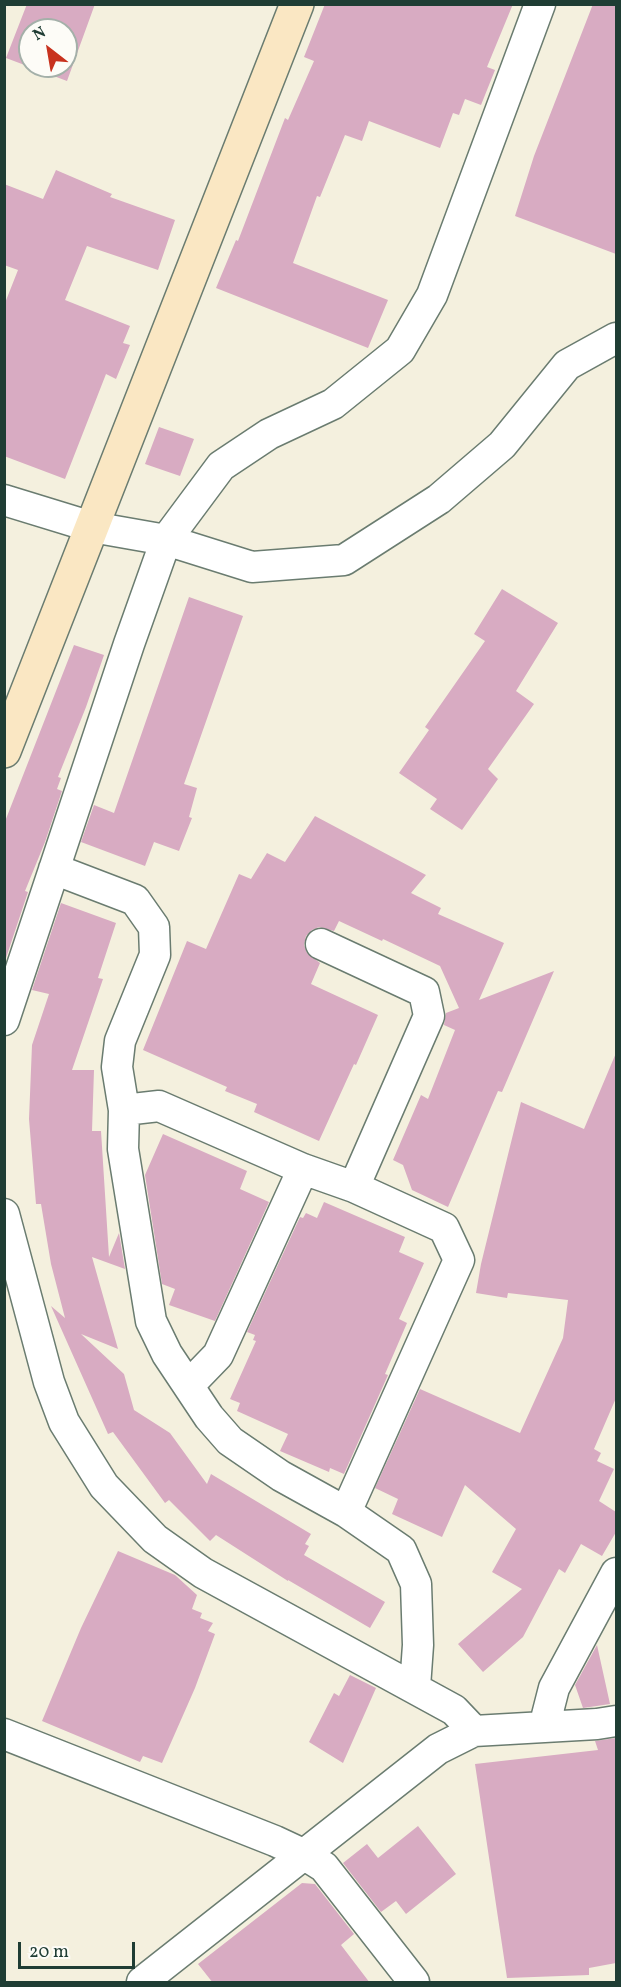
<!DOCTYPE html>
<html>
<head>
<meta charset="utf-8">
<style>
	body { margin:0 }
	#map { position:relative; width:621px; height:1987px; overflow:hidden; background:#f4f0de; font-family:Vollkorn,serif }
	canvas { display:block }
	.frame { position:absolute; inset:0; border:6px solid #1f3d34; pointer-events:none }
	.north { position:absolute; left:18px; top:18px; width:60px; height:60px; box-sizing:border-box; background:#fdfcf7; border:2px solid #a4b0a9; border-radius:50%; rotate:329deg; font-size:16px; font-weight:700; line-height:24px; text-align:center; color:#1f3d34 }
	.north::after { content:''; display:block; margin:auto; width:21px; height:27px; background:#c8321e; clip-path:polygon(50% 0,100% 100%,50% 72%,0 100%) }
	.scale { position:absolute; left:18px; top:1942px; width:117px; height:27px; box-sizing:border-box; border:3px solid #1f3d34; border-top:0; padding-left:8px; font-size:18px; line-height:21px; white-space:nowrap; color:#1f3d34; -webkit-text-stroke:4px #fdfcf7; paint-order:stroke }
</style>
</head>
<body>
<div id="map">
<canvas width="621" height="1987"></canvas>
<div class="frame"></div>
<div class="north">N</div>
<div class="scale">20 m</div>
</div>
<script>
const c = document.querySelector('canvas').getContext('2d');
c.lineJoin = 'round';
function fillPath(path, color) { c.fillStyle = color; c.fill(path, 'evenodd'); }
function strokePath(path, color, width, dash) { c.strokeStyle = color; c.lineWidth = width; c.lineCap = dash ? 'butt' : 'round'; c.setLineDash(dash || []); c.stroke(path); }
fillPath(new Path2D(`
	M 27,4 L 95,4 L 67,81 L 6,58 ZM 30,30 L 66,30 L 66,66 L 30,66 Z
	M 325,4 L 513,4 L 487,67 L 495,70 L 481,105 L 465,99 L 459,115 L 453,113 L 440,148 L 369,121 L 362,141 L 345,135 L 320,197 L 317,196 L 293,263 L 388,300 L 368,348 L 216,288 L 236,240 L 238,241 L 285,118 L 288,120 L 314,61 L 304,57 Z
	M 593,4 L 616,4 L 616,254 L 515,216 L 534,156 Z
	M 56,170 L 112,194 L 110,197 L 175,220 L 158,270 L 87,246 L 65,300 L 130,326 L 123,343 L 130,345 L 116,379 L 106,374 L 65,479 L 4,456 L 5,303 L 18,270 L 4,265 L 4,184 L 43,199 Z
	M 159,427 L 194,439 L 180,476 L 145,464 Z
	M 502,589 L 558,623 L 516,691 L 534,704 L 488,769 L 498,779 L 462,830 L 430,809 L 437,799 L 399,773 L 429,730 L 425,727 L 485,641 L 474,634 Z
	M 189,597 L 243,616 L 184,784 L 197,788 L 189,817 L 192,818 L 179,851 L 154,842 L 145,866 L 81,842 L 94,805 L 114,813 Z
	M 74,645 L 104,655 L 86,707 L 58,777 L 61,778 L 57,789 L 62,791 L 45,842 L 25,891 L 28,892 L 4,964 L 4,824 Z
	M 315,816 L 426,875 L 411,893 L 441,908 L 438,914 L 504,943 L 479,1000 L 554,971 L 502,1092 L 498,1091 L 448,1207 L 412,1190 L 403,1165 L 393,1160 L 421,1095 L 428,1099 L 455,1030 L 444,1025 L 446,1013 L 459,1008 L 440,966 L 383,939 L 382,941 L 339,921 L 334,931 L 319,927 L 312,930 L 306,936 L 304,945 L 307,953 L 320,963 L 311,984 L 378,1015 L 356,1065 L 354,1064 L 319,1141 L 254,1112 L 257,1104 L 225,1091 L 227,1087 L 143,1050 L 187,941 L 206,949 L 239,874 L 251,879 L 267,853 L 285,862 Z
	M 61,903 L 116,923 L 98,978 L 103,979 L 72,1070 L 94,1070 L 92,1131 L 101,1131 L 109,1257 L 119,1233 L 125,1269 L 92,1257 L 118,1349 L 81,1334 L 124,1374 L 134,1410 L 170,1433 L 207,1484 L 211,1474 L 311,1534 L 305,1544 L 309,1546 L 304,1555 L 385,1602 L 370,1628 L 288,1580 L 288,1581 L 216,1535 L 210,1541 L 169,1500 L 165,1503 L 113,1432 L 108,1434 L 51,1306 L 65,1318 L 51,1264 L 41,1204 L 36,1204 L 29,1119 L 32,1045 L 49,994 L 32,990 Z
	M 616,1053 L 616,1398 L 594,1449 L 601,1453 L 597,1461 L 614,1469 L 599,1501 L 616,1512 L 616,1532 L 602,1556 L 581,1544 L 565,1573 L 559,1569 L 523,1637 L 483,1672 L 458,1644 L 522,1589 L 492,1572 L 516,1529 L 465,1485 L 442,1537 L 392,1514 L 398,1499 L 375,1488 L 420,1389 L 520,1433 L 563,1338 L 568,1300 L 508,1293 L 507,1298 L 476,1293 L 481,1264 L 521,1102 L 584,1129 Z
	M 163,1134 L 247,1171 L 240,1189 L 269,1202 L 215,1321 L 169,1305 L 175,1289 L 162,1284 L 145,1175 Z
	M 324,1202 L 405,1237 L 399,1252 L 424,1263 L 399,1319 L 407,1323 L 385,1374 L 388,1375 L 344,1474 L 330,1468 L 329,1472 L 280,1451 L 288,1434 L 237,1411 L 240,1403 L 230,1399 L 256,1341 L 253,1340 L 255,1335 L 247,1332 L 300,1217 L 303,1218 L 306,1213 L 317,1218 Z
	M 118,1551 L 175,1575 L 197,1595 L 192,1609 L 202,1613 L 200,1618 L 213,1623 L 208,1631 L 215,1634 L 195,1688 L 162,1763 L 143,1756 L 140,1762 L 42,1721 L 81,1628 Z
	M 597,1645 L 610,1704 L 583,1708 L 575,1685 Z
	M 350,1675 L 376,1688 L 343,1763 L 309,1742 L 334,1693 L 339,1696 Z
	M 616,1738 L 616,1963 L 589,1968 L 589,1975 L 507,1978 L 475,1764 L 598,1750 L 595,1741 Z
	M 418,1826 L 456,1874 L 406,1914 L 396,1901 L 381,1912 L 343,1863 L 367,1844 L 378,1858 Z
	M 302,1883 L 315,1884 L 354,1934 L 341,1945 L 370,1983 L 213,1983 L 198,1964 Z`), '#d8abc2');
const street = new Path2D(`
	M 4,500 L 92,527 L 166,540 L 252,567 L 344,560 L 439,499 L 502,445 L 567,365 L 616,338
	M 54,869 L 135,900 L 154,927 L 155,955 L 120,1041 L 117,1067 L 124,1110 L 123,1149 L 151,1321 L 167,1354 L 209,1417 L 230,1441 L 281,1476 L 346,1512 L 401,1550 L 416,1584 L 418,1645 L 415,1687
	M 321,944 L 424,992 L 429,1016 L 354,1187
	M 4,1020 L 129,644 L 166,540 L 221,466 L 269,434 L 333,404 L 400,350 L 432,295 L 540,4
	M 124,1110 L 159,1106 L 303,1169 L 354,1187 L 444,1228 L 459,1260 L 346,1512
	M 4,1214 L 49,1382 L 64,1422 L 104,1486 L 155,1539 L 203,1573 L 454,1710 L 474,1731
	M 189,1385 L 218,1355 L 303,1169
	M 544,1727 L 554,1688 L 616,1573
	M 4,1734 L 275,1841 L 305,1855 L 324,1867 L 414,1982
	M 142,1982 L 438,1749 L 474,1731 L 597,1724 L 616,1721`);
const secondary = new Path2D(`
	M 4,751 L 297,4`);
strokePath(street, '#6a7c70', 33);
strokePath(secondary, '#6a7c70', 36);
strokePath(street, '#fff', 30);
strokePath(secondary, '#fae7c3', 33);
</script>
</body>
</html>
